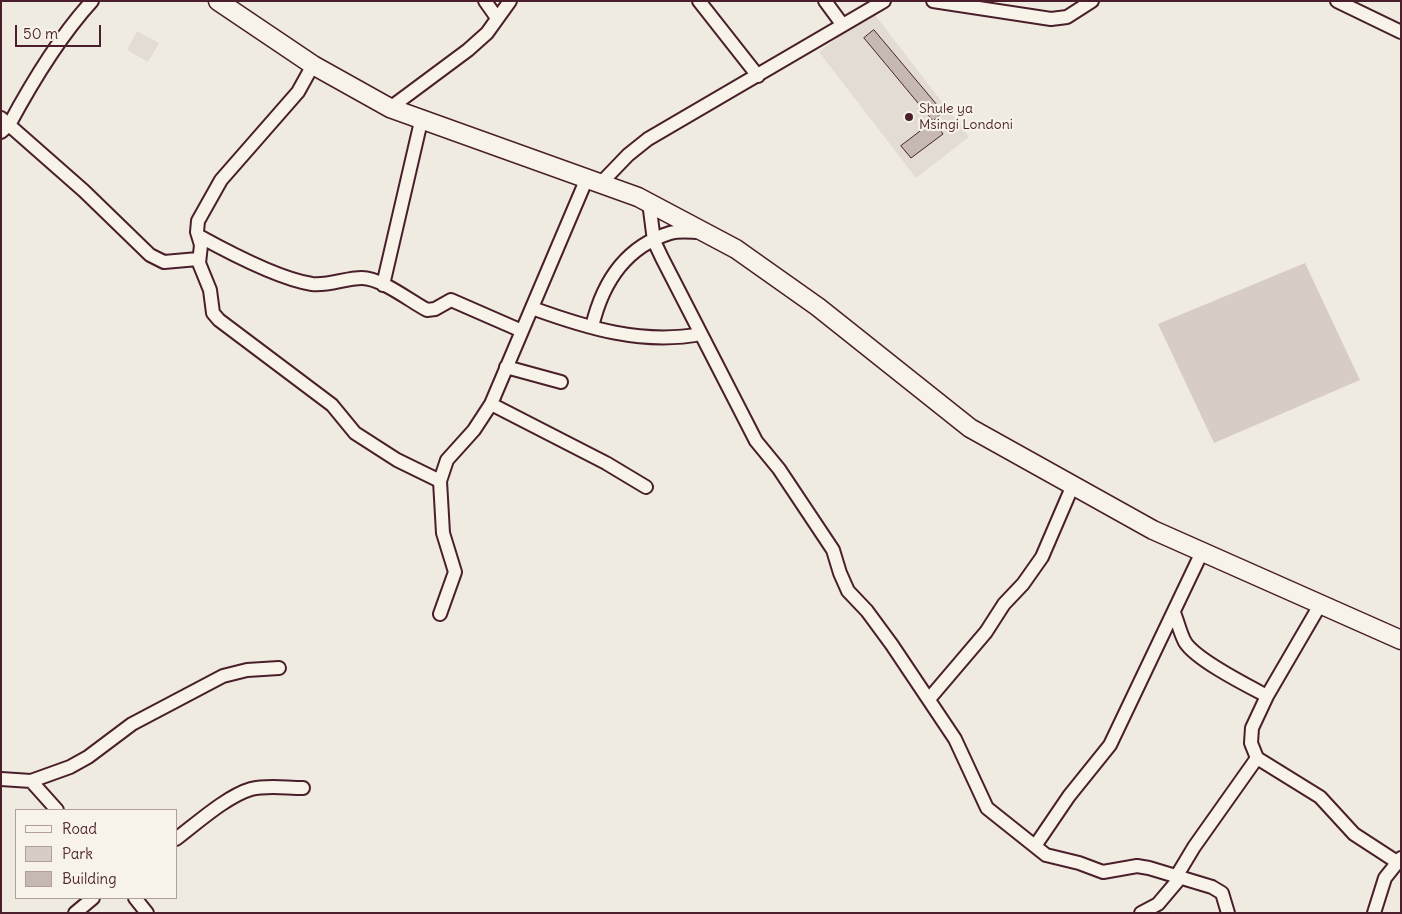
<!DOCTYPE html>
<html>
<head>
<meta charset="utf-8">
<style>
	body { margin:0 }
	#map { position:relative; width:1402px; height:914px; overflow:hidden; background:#f0ebe0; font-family:Delius,sans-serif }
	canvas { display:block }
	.frame { position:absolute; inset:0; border:2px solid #4a1f2b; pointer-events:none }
	.legend { position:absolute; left:15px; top:809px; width:162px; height:90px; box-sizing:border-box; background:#f7f3e8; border:1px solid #b29e9c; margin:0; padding:6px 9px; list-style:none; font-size:15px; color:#4a1f2b }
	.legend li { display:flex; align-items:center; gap:10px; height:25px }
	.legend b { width:25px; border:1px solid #b29e9c }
	.scale { position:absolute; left:15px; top:25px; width:86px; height:22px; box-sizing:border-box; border:2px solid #4a1f2b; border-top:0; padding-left:6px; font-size:15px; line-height:18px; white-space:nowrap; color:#4a1f2b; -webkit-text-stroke:4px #f7f3e8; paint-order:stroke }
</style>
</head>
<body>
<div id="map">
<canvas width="1402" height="914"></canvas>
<div class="frame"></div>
<ul class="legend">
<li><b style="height:6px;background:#f7f3e8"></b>Road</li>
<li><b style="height:14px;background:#d8cdc6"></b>Park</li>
<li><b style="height:14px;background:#c6b8b3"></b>Building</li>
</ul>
<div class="scale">50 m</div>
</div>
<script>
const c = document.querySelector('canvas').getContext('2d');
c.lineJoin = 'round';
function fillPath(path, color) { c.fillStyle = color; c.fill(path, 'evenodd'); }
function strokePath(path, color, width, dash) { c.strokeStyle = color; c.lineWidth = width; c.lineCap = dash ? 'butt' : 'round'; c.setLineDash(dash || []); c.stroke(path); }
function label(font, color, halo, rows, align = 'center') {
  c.font = font + ' Delius,sans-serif'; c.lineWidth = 4.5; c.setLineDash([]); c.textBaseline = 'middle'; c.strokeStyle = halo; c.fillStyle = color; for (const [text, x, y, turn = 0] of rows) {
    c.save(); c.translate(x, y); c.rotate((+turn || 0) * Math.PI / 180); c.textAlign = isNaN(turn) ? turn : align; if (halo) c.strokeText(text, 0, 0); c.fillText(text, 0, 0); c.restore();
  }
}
fillPath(new Path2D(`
	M 872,11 L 969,137 L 916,178 L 819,52 Z
	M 137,31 L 159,43 L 148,62 L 127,50 Z`), '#e3dcd2');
fillPath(new Path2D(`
	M 1305,263 L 1360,380 L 1214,443 L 1158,324 Z`), '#d8cdc6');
const building = new Path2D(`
	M 874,30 L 943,112 L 933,121 L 864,38 Z
	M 934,121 L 943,134 L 911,158 L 901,146 Z`);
fillPath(building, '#c6b8b3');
strokePath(building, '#4a1f2b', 1);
const minor = new Path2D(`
	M 92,1 C 61,35 31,84 9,125 L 84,191 L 150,255 L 164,262 L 198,259
	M 485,1 L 497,18
	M 699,1 L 758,76
	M 825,1 L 842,24
	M 933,1 L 1051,19 L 1067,17 L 1092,1
	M 1337,1 L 1401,32
	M 313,65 L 298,92 L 221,180 L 198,221 L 197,232 L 201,245 L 199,263 L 210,290 L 213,313 L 219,320 L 332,405 L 355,433 L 397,460 L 440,481
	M 390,108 L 468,50 L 487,33 L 510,1
	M 1,118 L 9,125 L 1,132
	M 601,183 L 628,155 L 648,139 L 884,1
	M 649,202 L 654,241 L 662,258 L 756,441 L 779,469 L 833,550 L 840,573 L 848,591 L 867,611 L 892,645 L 955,739 L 987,808 L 1046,855 L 1079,863 L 1103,872 L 1137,866 L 1149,868 L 1212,887 L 1222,893 L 1228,913
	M 199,236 C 228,252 279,279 312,284 C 329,286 345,278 362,278 C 381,278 410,301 427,310 L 435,309 L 451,300 L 522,331
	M 383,285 L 422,117
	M 532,308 C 587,328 642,345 701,334
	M 592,327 C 602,284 625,247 670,233 C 680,230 691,232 701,232
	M 506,367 L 561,382
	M 491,404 L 606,463 L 646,487
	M 1320,605 L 1267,696 L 1252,728 L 1251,743 L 1257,758 L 1320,797 L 1354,834 L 1397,862
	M 1174,613 C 1178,622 1180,633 1185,642 C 1196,660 1248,686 1267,696
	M 440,614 L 455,572 L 443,533 L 440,481 L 447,460 L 474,430 L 491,404 L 587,178
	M 929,699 L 986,632 L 1004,604 L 1023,584 L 1042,557 L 1073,485
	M 1,779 L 31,781 L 57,810
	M 31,781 L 70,767 L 88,757 L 132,724 L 223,676 L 247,670 L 279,668
	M 176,839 C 197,823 227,796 251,789 C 267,785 286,788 303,788
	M 1035,846 L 1069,796 L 1110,745 L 1202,552
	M 1176,877 L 1194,847 L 1257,758
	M 135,898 L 147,913
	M 75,913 L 93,898
	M 1141,913 L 1158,904 L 1180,878
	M 1374,913 L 1385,878 L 1401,858`);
const secondary = new Path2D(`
	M 218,1 L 313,65 L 390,108 L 638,197 L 736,249 L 818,307 L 970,428 L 1153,530 L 1401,640`);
strokePath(minor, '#4a1f2b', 16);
strokePath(secondary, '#4a1f2b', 21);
strokePath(minor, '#f7f3e8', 12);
strokePath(secondary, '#f7f3e8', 18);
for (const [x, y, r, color] of [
	[909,117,5,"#4a1f2b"]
]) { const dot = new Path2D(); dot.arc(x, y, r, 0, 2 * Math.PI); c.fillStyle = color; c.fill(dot); strokePath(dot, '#f7f3e8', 2); }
label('14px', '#4a1f2b', '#f7f3e8', [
	["Shule ya",919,109],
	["Msingi Londoni",919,125]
], 'left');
</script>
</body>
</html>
